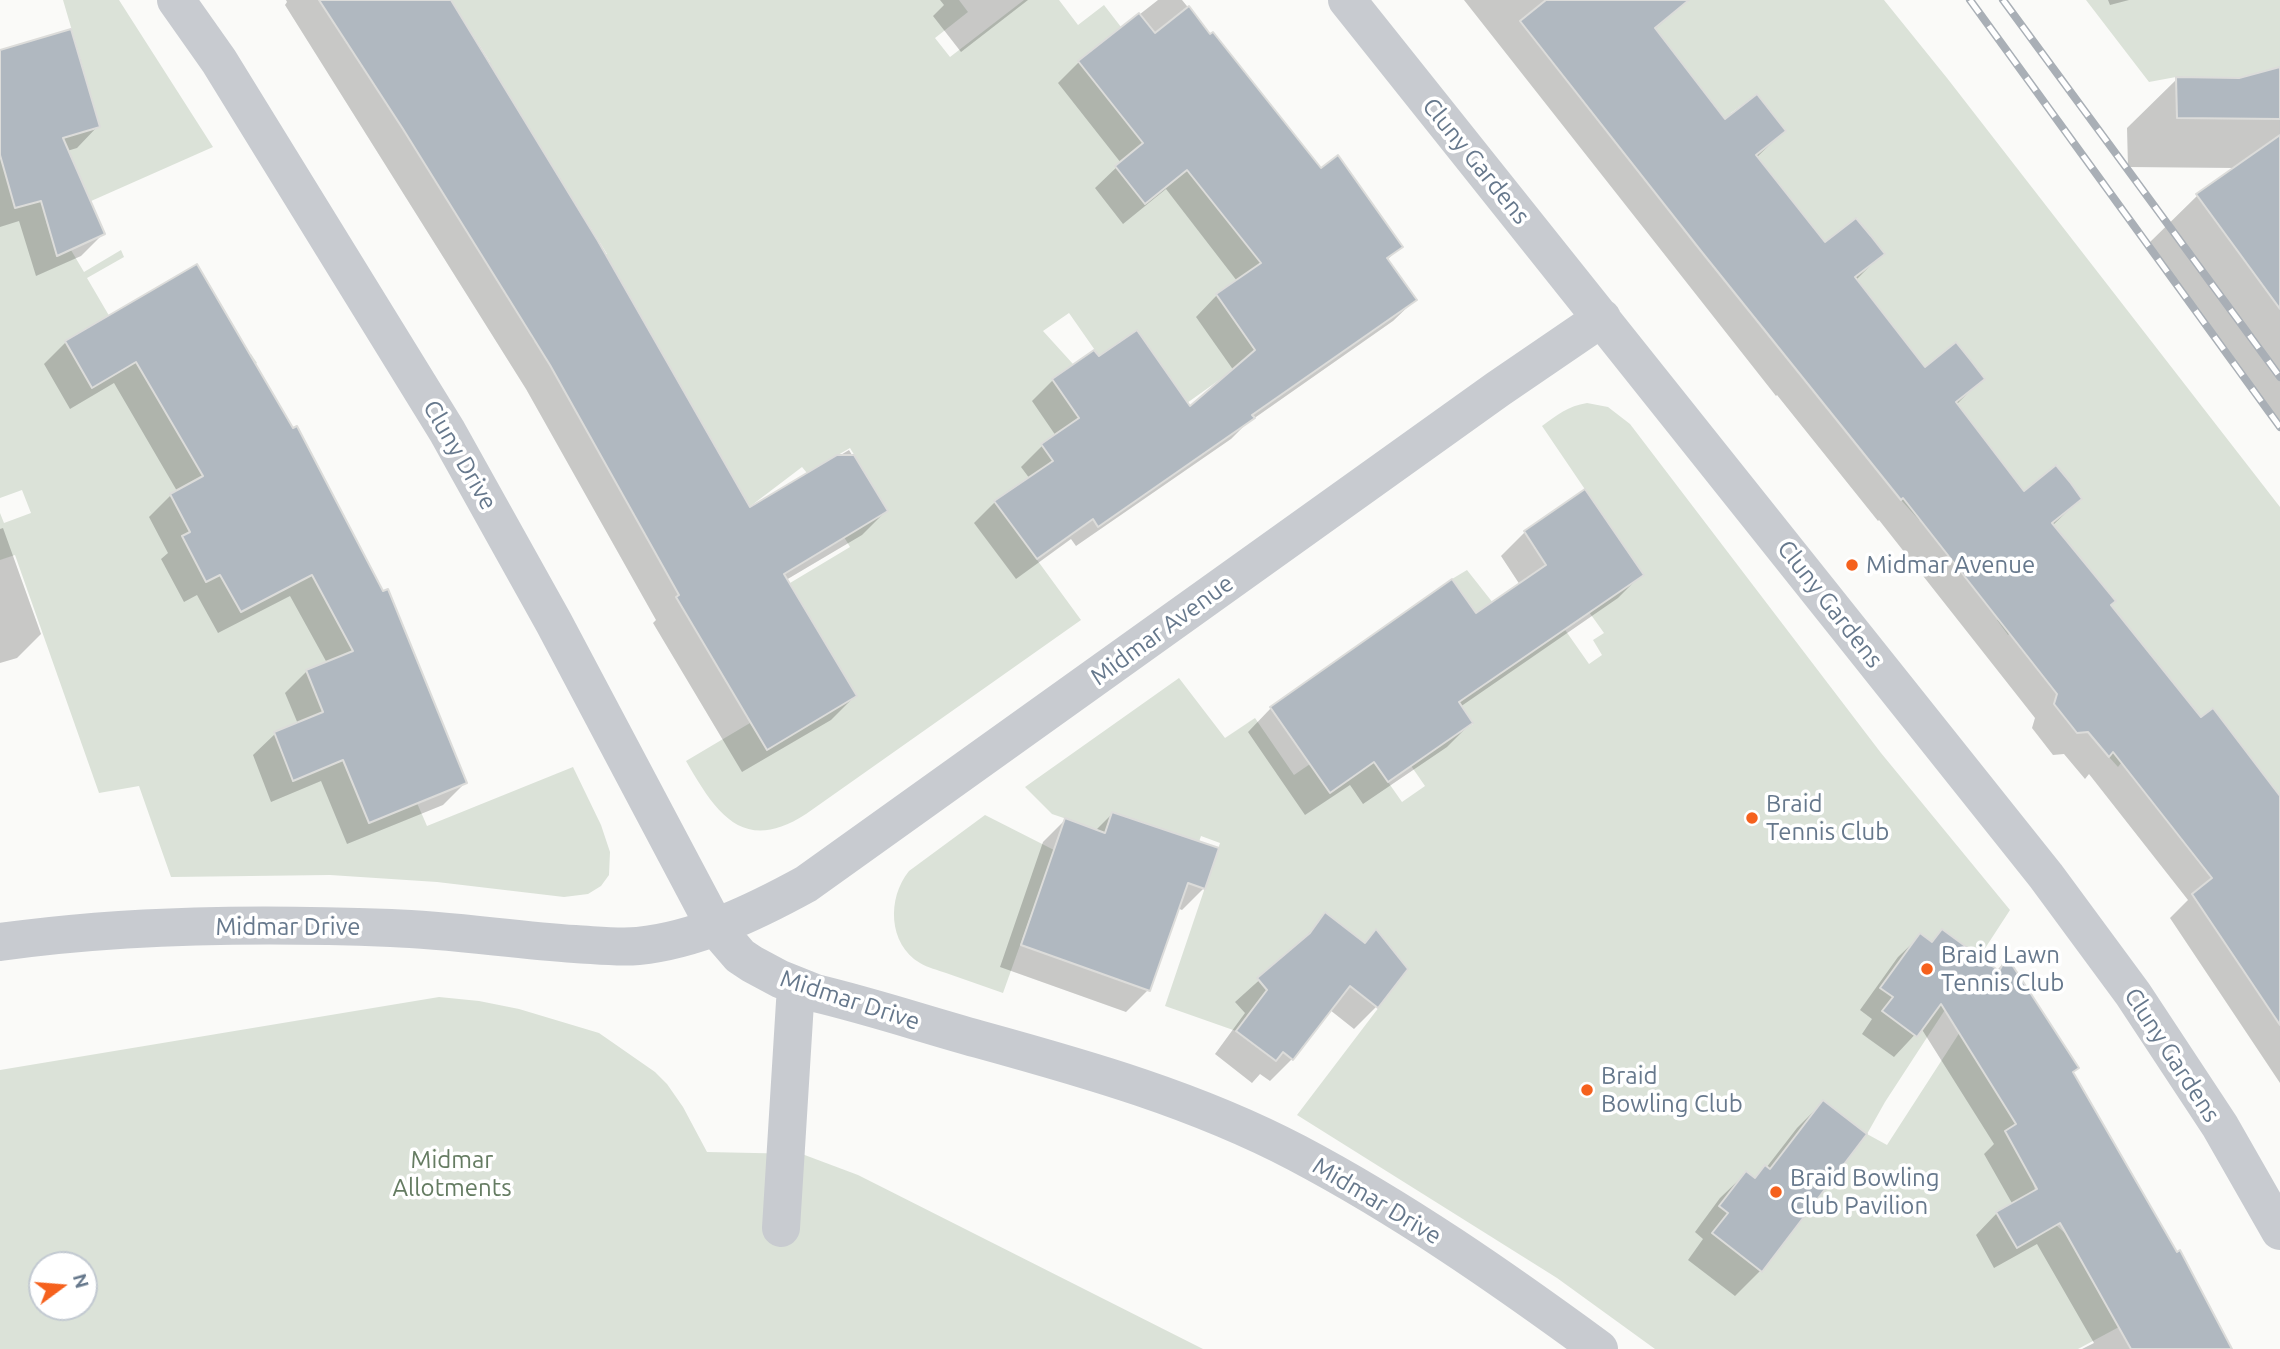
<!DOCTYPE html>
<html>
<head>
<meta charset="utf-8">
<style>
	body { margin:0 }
	#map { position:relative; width:2280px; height:1349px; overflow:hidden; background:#fafaf8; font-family:Ubuntu,sans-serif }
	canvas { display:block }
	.north { position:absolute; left:28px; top:1251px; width:70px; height:70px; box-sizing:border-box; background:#fff; border:2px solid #c2c9d1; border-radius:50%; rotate:74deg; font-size:19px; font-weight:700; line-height:28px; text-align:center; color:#66788c }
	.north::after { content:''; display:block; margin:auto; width:24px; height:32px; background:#f5611d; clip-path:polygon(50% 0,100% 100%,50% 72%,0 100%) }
</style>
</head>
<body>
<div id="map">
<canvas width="2280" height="1349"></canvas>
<div class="north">N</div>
</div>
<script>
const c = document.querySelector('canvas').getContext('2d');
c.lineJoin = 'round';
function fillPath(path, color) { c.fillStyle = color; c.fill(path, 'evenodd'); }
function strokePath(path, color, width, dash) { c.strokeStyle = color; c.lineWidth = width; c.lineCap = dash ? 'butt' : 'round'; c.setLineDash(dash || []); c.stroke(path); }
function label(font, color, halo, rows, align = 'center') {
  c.font = font + ' Ubuntu,sans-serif'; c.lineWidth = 7; c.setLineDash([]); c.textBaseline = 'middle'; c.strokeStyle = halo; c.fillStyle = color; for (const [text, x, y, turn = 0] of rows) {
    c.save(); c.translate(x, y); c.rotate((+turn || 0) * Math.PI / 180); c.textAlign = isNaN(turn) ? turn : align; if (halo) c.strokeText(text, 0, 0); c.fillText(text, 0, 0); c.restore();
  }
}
fillPath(new Path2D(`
	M 63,0 L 119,0 L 213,147 L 46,221 L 57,255 L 71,250 L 84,272 L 121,250 L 124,257 L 87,278 L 111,319 L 99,321 L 65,341 L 92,388 L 125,369 L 134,359 L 162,406 L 251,354 L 257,363 L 211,390 L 208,473 L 170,494 L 190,532 L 182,537 L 206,581 L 244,562 L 231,595 L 237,605 L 247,609 L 356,552 L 404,630 L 306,670 L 325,716 L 314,716 L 274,732 L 293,781 L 334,764 L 341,757 L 369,823 L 417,803 L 427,826 L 573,767 L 601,825 L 610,852 L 609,875 L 601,886 L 588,894 L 564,897 L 437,882 L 330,875 L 171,877 L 139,786 L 99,793 L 15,555 L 0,560 L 0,513 L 4,523 L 31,513 L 22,490 L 0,498 L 0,157 L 4,156 L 4,168 L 15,208 L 66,193 L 47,143 L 100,126 Z
	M 451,0 L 959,0 L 968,12 L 935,38 L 950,57 L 1024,0 L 1059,0 L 1078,25 L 1104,5 L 1121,27 L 1078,61 L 1094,81 L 1131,53 L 1166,59 L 1206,28 L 1210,34 L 1130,98 L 1160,135 L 1145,203 L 1181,175 L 1185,167 L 1275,205 L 1331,161 L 1359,196 L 1256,294 L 1243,276 L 1216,294 L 1255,350 L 1222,378 L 1187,403 L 1099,356 L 1069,313 L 1043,331 L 1073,364 L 1052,379 L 1071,406 L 1082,416 L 1041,444 L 1072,488 L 994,501 L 1081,620 L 806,814 C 743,855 716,813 686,761 L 750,723 L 767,749 L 857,696 L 790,583 L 850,547 L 844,537 L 888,511 L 850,448 L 807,473 L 802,467 L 752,505 L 660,558 L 539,339 L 534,341 L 531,336 L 575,308 L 559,284 L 607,254 L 519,113 L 442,92 L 490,62 Z
	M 1685,0 L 1884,0 L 1947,78 L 2280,507 L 2280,796 L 2268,781 L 2198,719 L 2131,750 L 2118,767 L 2109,757 L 2175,684 L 2139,640 L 2094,619 L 2116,600 L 2092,571 L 2008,635 L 1997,620 L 2076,558 L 2049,521 L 2055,521 L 2082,499 L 2057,465 L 2029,487 L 2026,493 L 1998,458 L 1919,520 L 1901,500 L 1980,437 L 1951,400 L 1960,398 L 1985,378 L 1956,343 L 1928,371 L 1820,397 L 1799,374 L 1878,312 L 1850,275 L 1859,274 L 1885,254 L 1857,218 L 1828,246 L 1710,261 L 1701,251 L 1780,189 L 1752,153 L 1761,151 L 1786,131 L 1757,94 L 1731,113 L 1728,122 L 1700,87 L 1621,149 L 1600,122 L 1652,24 L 1660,23 L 1686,2 Z
	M 2086,0 L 2280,0 L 2280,67 L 2240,78 L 2176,77 L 2149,82 Z
	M 1587,403 L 1608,407 L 1630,424 L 1881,753 L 2010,910 L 1885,1102 L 1867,1134 L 1887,1145 L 1978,1004 L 2045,1106 L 2005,1131 L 2031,1175 L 2035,1190 L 1997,1212 L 2056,1225 L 2066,1234 L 2119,1327 L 2078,1349 L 1655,1349 L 1557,1278 L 1297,1115 L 1408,969 L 1376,930 L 1365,943 L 1325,913 L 1293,956 L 1288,951 L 1257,978 L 1267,990 L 1236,1031 L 1165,1006 L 1220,843 L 1201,836 L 1185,882 L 1112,812 L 1099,851 L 1086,858 L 1096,829 L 1052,814 L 1025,787 L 1179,678 L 1225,738 L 1255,718 L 1294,775 L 1310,764 L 1330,792 L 1374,762 L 1402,802 L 1425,786 L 1338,660 L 1346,653 L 1370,683 L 1396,666 L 1448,740 L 1473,724 L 1459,702 L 1512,666 L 1452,579 L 1467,570 L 1523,641 L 1544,627 L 1516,586 L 1528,577 L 1589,664 L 1602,655 L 1593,640 L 1604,633 L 1589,612 L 1643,575 L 1542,426 C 1557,415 1568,406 1587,403 Z
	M 985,815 L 1054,850 L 1003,993 C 984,986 965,980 946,973 C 938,970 928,968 920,963 C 888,944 887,898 909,871 Z
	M 439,997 L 479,1001 L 519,1009 L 599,1033 L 655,1072 L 667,1084 L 683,1107 L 707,1152 L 802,1154 L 858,1175 L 1203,1349 L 0,1349 L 0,1070 ZM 42,1265 L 84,1265 L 84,1307 L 42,1307 Z`), '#dbe2d8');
fillPath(new Path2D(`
	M 286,0 L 449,0 L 749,510 L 849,450 L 886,511 L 862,535 L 786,580 L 855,696 L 831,720 L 742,772 L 653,623 L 656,620 L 526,389 L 285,5 L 287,2 Z
	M 940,0 L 1028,0 L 961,52 L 933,16 L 944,5 Z
	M 1158,0 L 1182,0 L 1321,170 L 1400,247 L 1387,260 L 1415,300 L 1393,321 L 1246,424 L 1231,439 L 1076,546 L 1071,539 L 1016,579 L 974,523 L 995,502 L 1030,479 L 1021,467 L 1042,446 L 1056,436 L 1032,401 L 1053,380 L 1099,359 L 1189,409 L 1234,371 L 1196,317 L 1217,295 L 1237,281 L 1166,189 L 1123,224 L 1095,188 L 1121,163 L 1058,83 L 1079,62 Z
	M 1464,0 L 1683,0 L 1685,2 L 1654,30 L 1724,121 L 1784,131 L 1756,158 L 1824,245 L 1882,254 L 1855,281 L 1924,370 L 1983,378 L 1956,405 L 2024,493 L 2080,499 L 2052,526 L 2109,605 L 2201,719 L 2280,798 L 2280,1083 L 2170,918 L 2188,900 L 2089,774 L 2085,779 L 2064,754 L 2053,755 L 2032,728 L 2035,718 L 1879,520 L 1878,521 L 1777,395 L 1776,396 Z
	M 2108,0 L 2129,0 L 2110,5 Z
	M 0,52 L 98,126 L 77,148 L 67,151 L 103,234 L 81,256 L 36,276 L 19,221 L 0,227 Z
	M 2177,79 L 2280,80 L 2280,426 L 2148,244 L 2198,195 L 2235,168 L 2128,167 L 2127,128 Z
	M 196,266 L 465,783 L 443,805 L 347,844 L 321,781 L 271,802 L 253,755 L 275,734 L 298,724 L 285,693 L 307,671 L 327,663 L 290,596 L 218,633 L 197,595 L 184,602 L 161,559 L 168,553 L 149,517 L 171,495 L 177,491 L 114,383 L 70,409 L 44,364 L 66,342 Z
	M 1585,491 L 1641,575 L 1618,598 L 1460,707 L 1471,723 L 1447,747 L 1363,804 L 1350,785 L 1305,815 L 1248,732 L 1271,708 L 1476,616 L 1520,585 L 1501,556 L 1525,532 Z
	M 3,528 L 41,634 L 17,658 L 0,663 L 0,529 Z
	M 1112,814 L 1204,888 L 1182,910 L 1177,908 L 1148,990 L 1126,1012 L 1000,967 L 1043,842 L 1065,820 L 1095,831 Z
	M 1326,915 L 1363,944 L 1375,932 L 1377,1006 L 1354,1029 L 1330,1010 L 1292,1059 L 1270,1081 L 1260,1074 L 1252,1083 L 1215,1054 L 1245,1013 L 1235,1002 L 1295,948 Z
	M 1942,931 L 1996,971 L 2007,960 L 2230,1349 L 2082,1349 L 2094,1343 L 2037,1244 L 1994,1268 L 1976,1235 L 1997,1213 L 2013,1205 L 1984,1154 L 1994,1144 L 1921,1028 L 1894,1057 L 1862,1034 L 1872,1019 L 1860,1010 L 1898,957 L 1920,936 L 1930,943 Z
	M 1823,1102 L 1865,1134 L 1760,1271 L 1735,1296 L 1688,1260 L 1703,1239 L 1695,1232 L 1720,1198 L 1746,1173 L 1754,1179 L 1766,1168 L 1797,1128 Z`), '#0003');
const building = new Path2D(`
	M 319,0 L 451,0 L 598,241 L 750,507 L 837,455 L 854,455 L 888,511 L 784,574 L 857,696 L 767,750 L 676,597 L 679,595 L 550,365 L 403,129 Z
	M 1546,0 L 1689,0 L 1655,28 L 1725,119 L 1757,94 L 1786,131 L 1756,155 L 1825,242 L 1856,218 L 1871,236 L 1885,254 L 1855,277 L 1925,367 L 1956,342 L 1972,362 L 1985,379 L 1956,402 L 2024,491 L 2056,465 L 2070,482 L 2082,499 L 2052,523 L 2116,601 L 2111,605 L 2201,717 L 2213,708 L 2280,796 L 2280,1025 L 2192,894 L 2212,878 L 2113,752 L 2109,757 L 2088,732 L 2077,733 L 2054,704 L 2057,694 L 1903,498 L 1901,500 L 1701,251 L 1520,21 Z
	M 1189,6 L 1210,34 L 1213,32 L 1321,168 L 1338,155 L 1403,247 L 1387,258 L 1417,300 L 1252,415 L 1255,418 L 1098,527 L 1093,519 L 1037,559 L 994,501 L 1053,461 L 1041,444 L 1079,418 L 1052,379 L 1094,350 L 1099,356 L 1137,330 L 1190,406 L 1255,350 L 1216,294 L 1261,263 L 1187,170 L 1145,204 L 1115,166 L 1143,143 L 1078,61 L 1139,13 L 1155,33 Z
	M 71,29 L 100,127 L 63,138 L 105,234 L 57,256 L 41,201 L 15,208 L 0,155 L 0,50 Z
	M 2280,67 L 2280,119 L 2177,118 L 2176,77 L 2239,78 Z
	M 2280,135 L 2280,309 L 2196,194 Z
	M 197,264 L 293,428 L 297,426 L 383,591 L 388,589 L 467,783 L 369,823 L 343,760 L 293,781 L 274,732 L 323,712 L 306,670 L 353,651 L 312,575 L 241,612 L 220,575 L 206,582 L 182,536 L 190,532 L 170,494 L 203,476 L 136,362 L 92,388 L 65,341 Z
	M 1585,489 L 1644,575 L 1459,702 L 1473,723 L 1388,782 L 1374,762 L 1330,793 L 1270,707 L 1452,579 L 1476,613 L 1546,565 L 1524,531 Z
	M 1112,812 L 1219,848 L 1205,889 L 1188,883 L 1150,991 L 1021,945 L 1065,818 L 1105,833 Z
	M 1325,912 L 1365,943 L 1376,929 L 1408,969 L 1378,1008 L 1350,986 L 1293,1060 L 1283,1052 L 1276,1061 L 1236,1031 L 1267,990 L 1257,978 L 1310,933 Z
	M 1942,929 L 1999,971 L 2007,957 L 2079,1068 L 2073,1072 L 2177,1252 L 2180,1250 L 2232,1349 L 2131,1349 L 2060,1223 L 2017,1248 L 1996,1212 L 2037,1189 L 2005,1131 L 2016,1124 L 1941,1004 L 1917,1037 L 1882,1011 L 1893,997 L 1880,988 L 1920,933 L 1932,942 Z
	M 1823,1100 L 1867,1134 L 1762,1272 L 1712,1233 L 1728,1213 L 1719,1206 L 1746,1171 L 1755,1178 L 1765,1165 L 1770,1169 Z`);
fillPath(building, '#b0b8c0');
strokePath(building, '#dcdcda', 2);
strokePath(new Path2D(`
	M 176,0 L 219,61 L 447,431 L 554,623 L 715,927 L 740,956 L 752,964 L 780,979 L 815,993 C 870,1006 924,1024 978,1039 C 1087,1069 1196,1100 1297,1153 C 1403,1209 1502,1278 1599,1349
	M 1347,0 L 2046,876 L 2133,994 L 2220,1126 L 2280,1231
	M 0,942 C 129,924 261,923 391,928 C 452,930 513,940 575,944 C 595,945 618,948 638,946 C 697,940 755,912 806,884 L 1498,389 L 1602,318
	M 781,1228 L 796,986`), '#c8cbd0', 38);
const rail = new Path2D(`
	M 1970,0 L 2280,427
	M 2003,0 L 2280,377`);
strokePath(rail, '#a9afb6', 8);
strokePath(rail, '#fff', 5, [16]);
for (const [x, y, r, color] of [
	[1852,565,7,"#f5611d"],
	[1752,818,7,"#f5611d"],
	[1927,969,7,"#f5611d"],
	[1587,1090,7,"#f5611d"],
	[1776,1192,7,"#f5611d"]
]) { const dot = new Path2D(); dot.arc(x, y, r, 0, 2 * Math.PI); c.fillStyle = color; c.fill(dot); strokePath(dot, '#fff', 2.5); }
label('24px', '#66788c', '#fff', [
	["Cluny Gardens",1476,161,51],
	["Cluny Drive",460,455,60],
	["Cluny Gardens",1830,604,52],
	["Midmar Avenue",1162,630,-36],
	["Midmar Drive",288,927],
	["Midmar Drive",850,1000,18],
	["Cluny Gardens",2172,1055,57],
	["Midmar Drive",1377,1201,31]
]);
label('24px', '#66788c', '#fff', [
	["Midmar Avenue",1866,565],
	["Braid",1766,804],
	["Tennis Club",1766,832],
	["Braid Lawn",1941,955],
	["Tennis Club",1941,983],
	["Braid",1601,1076],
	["Bowling Club",1601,1104],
	["Braid Bowling",1790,1178],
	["Club Pavilion",1790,1206]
], 'left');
label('24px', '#657c62', '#fff', [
	["Midmar",452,1160],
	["Allotments",452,1188]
]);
</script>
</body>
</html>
